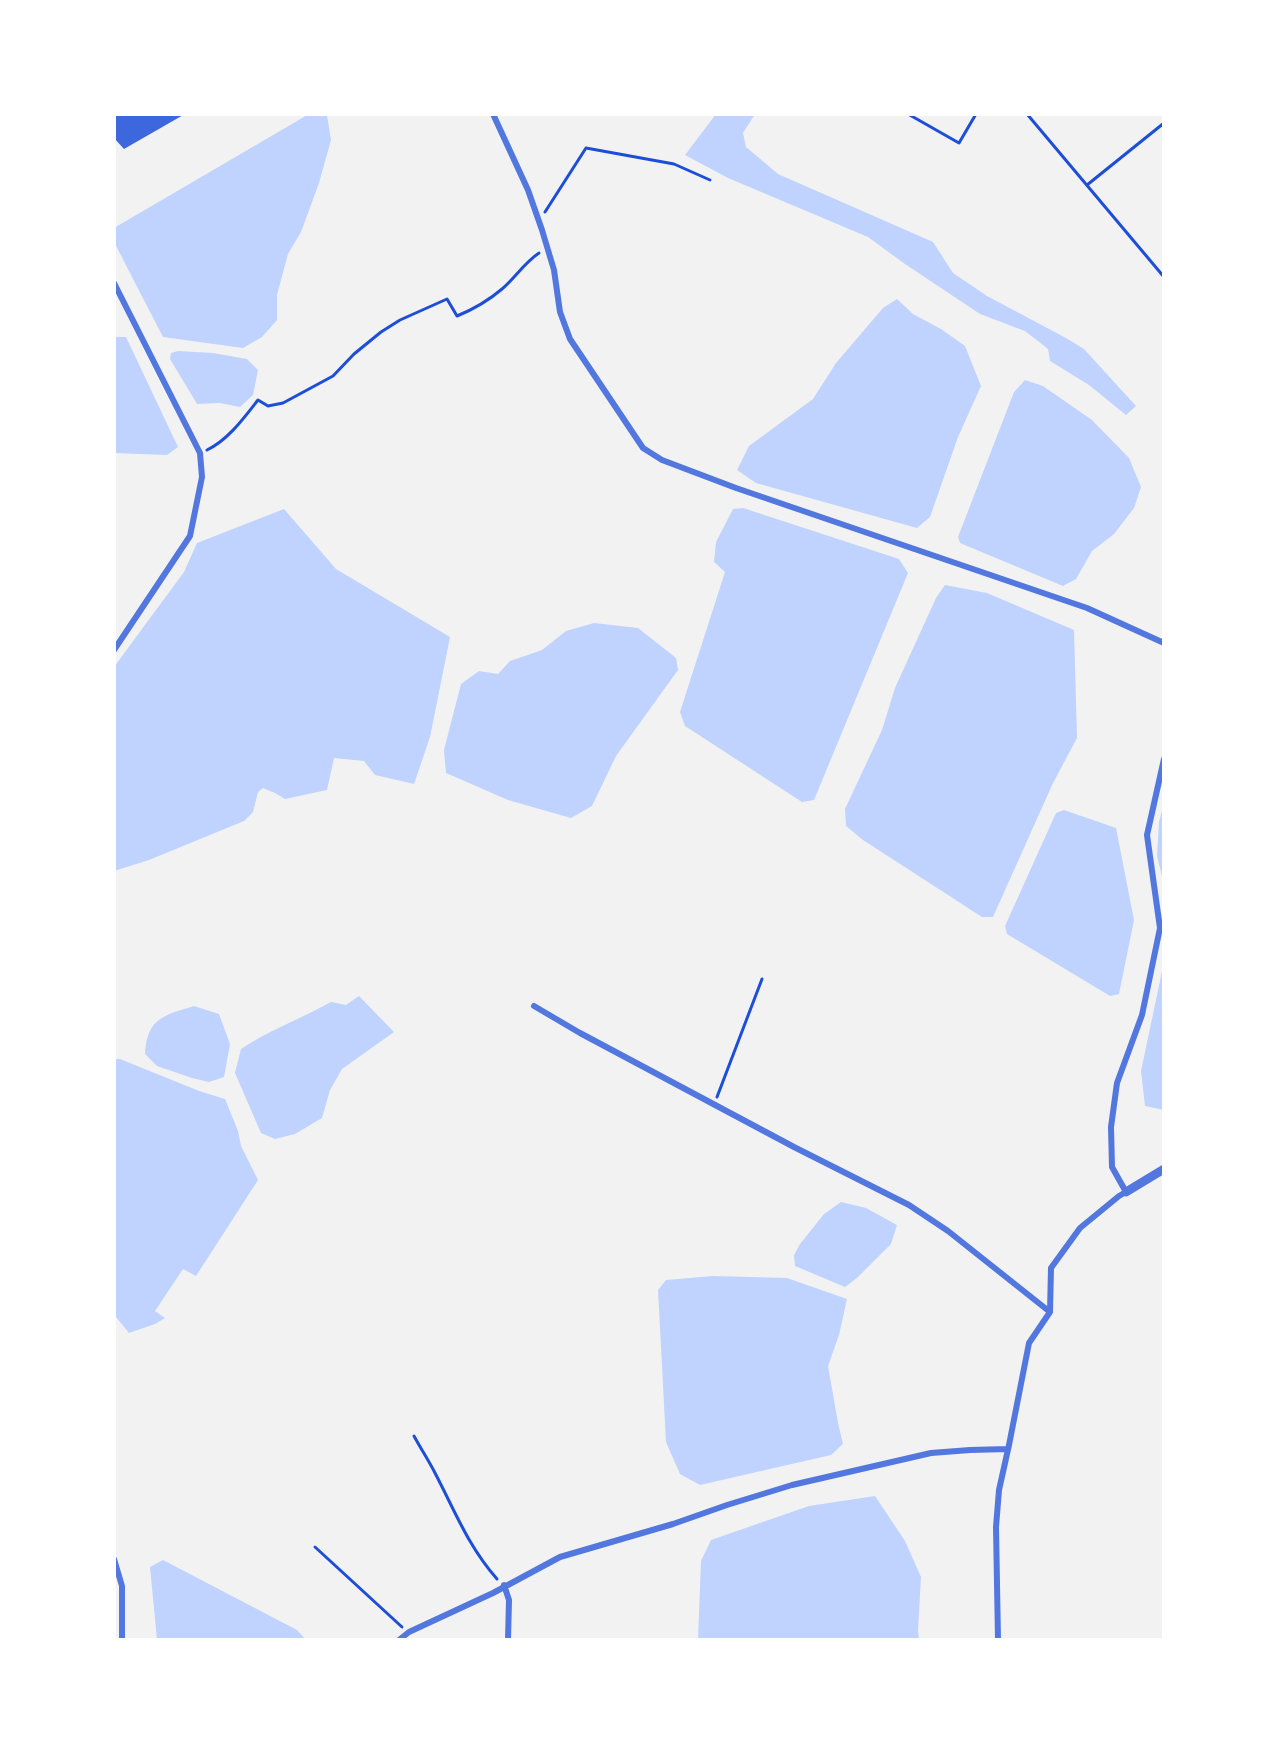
<!DOCTYPE html>
<html>
<head>
<meta charset="utf-8">
<style>
	body { margin:0 }
	#map { position:relative; width:1278px; height:1754px; overflow:hidden; background:#f2f2f2; font-family:Helvetica,sans-serif }
	canvas { display:block }
	.frame { position:absolute; inset:0; border:116px solid #fff; pointer-events:none }
</style>
</head>
<body>
<div id="map">
<canvas width="1278" height="1754"></canvas>
<div class="frame"></div>
</div>
<script>
const c = document.querySelector('canvas').getContext('2d');
c.lineJoin = 'round';
function fillPath(path, color) { c.fillStyle = color; c.fill(path, 'evenodd'); }
function strokePath(path, color, width, dash) { c.strokeStyle = color; c.lineWidth = width; c.lineCap = dash ? 'butt' : 'round'; c.setLineDash(dash || []); c.stroke(path); }
fillPath(new Path2D(`
	M 309,114 L 327,115 L 331,140 L 319,183 L 301,232 L 288,254 L 277,295 L 277,320 L 262,337 L 243,348 L 163,337 L 114,242 L 114,228 Z
	M 716,114 L 755,114 L 743,133 L 746,147 L 778,174 L 933,242 L 953,273 L 987,296 L 1066,338 L 1084,349 L 1136,406 L 1126,415 L 1089,385 L 1050,361 L 1048,349 L 1025,331 L 980,314 L 905,264 L 868,237 L 728,178 L 685,155 Z
	M 897,299 L 913,314 L 941,329 L 965,346 L 981,386 L 958,437 L 930,517 L 917,528 L 756,483 L 737,470 L 749,446 L 813,399 L 836,363 L 883,308 Z
	M 114,337 L 126,337 L 178,447 L 167,455 L 114,453 Z
	M 178,351 L 213,353 L 247,359 L 258,370 L 253,395 L 240,407 L 220,403 L 197,404 L 170,359 L 171,353 Z
	M 1025,380 L 1043,386 L 1092,420 L 1129,458 L 1141,487 L 1134,508 L 1114,534 L 1092,551 L 1076,579 L 1063,586 L 960,543 L 958,537 L 1014,392 Z
	M 743,508 L 899,559 L 908,573 L 814,800 L 802,802 L 685,726 L 680,712 L 725,572 L 714,562 L 716,542 L 733,509 Z
	M 284,509 L 336,569 L 450,637 L 430,737 L 414,784 L 375,775 L 364,761 L 334,758 L 327,790 L 285,799 L 275,793 L 263,788 L 258,792 L 253,812 L 244,821 L 149,860 L 114,871 L 114,667 L 184,572 L 197,543 Z
	M 945,585 L 987,593 L 1074,630 L 1077,738 L 1053,783 L 993,917 L 982,917 L 863,840 L 846,826 L 845,809 L 882,730 L 895,688 L 936,598 Z
	M 594,623 L 638,628 L 676,658 L 678,670 L 616,756 L 592,806 L 571,818 L 508,800 L 446,773 L 444,750 L 461,684 L 479,671 L 498,674 L 510,661 L 542,650 L 566,631 Z
	M 1164,804 L 1164,884 L 1157,856 L 1159,822 Z
	M 1064,810 L 1116,828 L 1134,920 L 1119,994 L 1110,996 L 1007,934 L 1005,926 L 1056,813 Z
	M 1164,962 L 1164,1110 L 1145,1106 L 1141,1071 Z
	M 359,996 L 394,1032 L 342,1069 L 330,1090 L 322,1118 L 295,1134 L 275,1139 L 261,1133 L 235,1073 L 241,1049 C 269,1030 301,1019 331,1002 L 346,1005 Z
	M 194,1006 L 219,1014 L 230,1044 L 224,1077 L 209,1082 L 192,1078 L 157,1066 L 145,1054 C 147,1018 164,1015 194,1006 Z
	M 114,1059 L 120,1059 L 199,1091 L 225,1099 L 238,1131 L 241,1146 L 258,1180 L 196,1276 L 183,1269 L 155,1311 L 165,1318 L 155,1324 L 129,1333 L 116,1317 L 114,1317 Z
	M 841,1202 L 866,1208 L 897,1225 L 891,1244 L 857,1278 L 845,1287 L 795,1266 L 794,1255 L 800,1244 L 824,1214 Z
	M 713,1276 L 787,1278 L 847,1299 L 839,1335 L 828,1366 L 838,1423 L 843,1444 L 831,1455 L 700,1485 L 680,1474 L 666,1442 L 658,1290 L 666,1280 Z
	M 875,1496 L 905,1541 L 921,1577 L 918,1630 L 919,1640 L 698,1640 L 701,1561 L 711,1540 L 809,1506 Z
	M 163,1560 L 297,1630 L 306,1640 L 157,1640 L 150,1567 Z`), '#bfd3fe');
fillPath(new Path2D(`
	M 114,114 L 185,114 L 124,149 L 114,138 Z`), '#3d67dc');
strokePath(new Path2D(`
	M 908,114 L 959,143 L 976,114
	M 1027,114 L 1164,277
	M 1087,185 L 1164,123
	M 545,212 L 586,148 L 674,164 L 710,180
	M 207,450 C 228,440 244,418 258,400 L 268,406 L 283,403 L 333,376 L 354,354 L 381,332 L 400,320 L 447,299 L 457,316 C 474,309 488,301 502,289 C 515,278 524,263 539,253
	M 717,1097 L 762,979
	M 414,1436 C 421,1449 429,1461 435,1473 C 455,1511 468,1546 497,1579
	M 315,1547 L 402,1627`), '#1d4ed8', 3);
strokePath(new Path2D(`
	M 493,114 L 528,190 L 542,230 L 554,270 L 560,312 L 570,339 L 643,448 L 662,460 L 736,488 L 1087,608 L 1164,643
	M 114,283 L 200,453 L 202,477 L 190,536 L 114,650
	M 534,1006 L 580,1033 L 794,1147 L 909,1205 L 948,1231 L 1050,1312
	M 114,1559 L 122,1586 L 122,1640
	M 504,1585 L 509,1600 L 508,1640
	M 399,1640 L 409,1632 L 493,1593 L 560,1557 L 673,1524 L 727,1505 L 792,1485 L 931,1453 L 970,1450 L 1008,1449
	M 998,1640 L 996,1527 L 999,1490 L 1009,1445 L 1029,1343 L 1050,1312 L 1051,1268 L 1080,1228 L 1119,1196 L 1126,1192 L 1112,1167 L 1111,1127 L 1117,1083 L 1142,1015 L 1160,928 L 1147,835 L 1164,759`), '#5277de', 6);
strokePath(new Path2D(`
	M 1126,1192 L 1164,1169`), '#5277de', 9);
</script>
</body>
</html>
